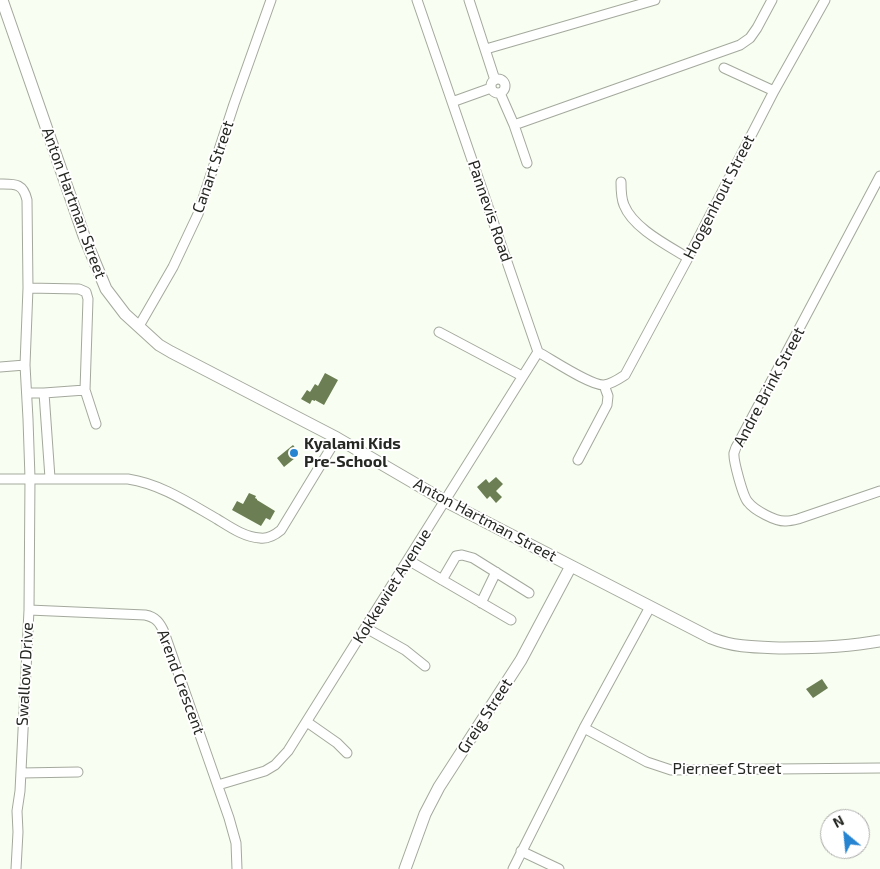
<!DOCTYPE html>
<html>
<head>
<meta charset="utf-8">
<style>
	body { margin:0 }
	#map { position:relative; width:880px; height:869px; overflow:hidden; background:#f8fef1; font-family:"Exo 2",sans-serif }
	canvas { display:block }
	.north { position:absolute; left:820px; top:809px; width:50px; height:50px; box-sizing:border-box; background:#fff; border:1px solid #a8a9a7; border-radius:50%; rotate:332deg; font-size:14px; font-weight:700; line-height:20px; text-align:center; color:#262823 }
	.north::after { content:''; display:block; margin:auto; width:18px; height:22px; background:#2684d1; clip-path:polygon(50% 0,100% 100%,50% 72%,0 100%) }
</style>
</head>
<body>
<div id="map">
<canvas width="880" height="869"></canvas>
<div class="north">N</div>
</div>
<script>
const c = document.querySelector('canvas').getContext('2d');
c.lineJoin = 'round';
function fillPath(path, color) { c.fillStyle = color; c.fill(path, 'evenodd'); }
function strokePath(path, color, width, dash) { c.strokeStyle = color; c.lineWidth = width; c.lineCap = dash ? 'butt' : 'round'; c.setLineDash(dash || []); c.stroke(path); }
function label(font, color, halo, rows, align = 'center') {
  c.font = font + ' "Exo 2",sans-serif'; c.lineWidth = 4; c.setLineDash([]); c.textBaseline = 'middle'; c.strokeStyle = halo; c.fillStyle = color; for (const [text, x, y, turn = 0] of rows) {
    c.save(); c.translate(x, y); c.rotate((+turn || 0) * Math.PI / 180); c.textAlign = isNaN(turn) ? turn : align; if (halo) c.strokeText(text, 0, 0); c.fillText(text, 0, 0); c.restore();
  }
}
fillPath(new Path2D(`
	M 325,373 L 338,380 L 324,405 L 315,400 L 315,401 L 312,400 L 310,404 L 301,399 L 307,390 L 310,392 L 315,384 L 318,386 Z
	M 293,445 L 300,454 L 284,467 L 277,458 Z
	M 496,477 L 503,484 L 496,491 L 502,497 L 496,503 L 490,496 L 487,499 L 477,487 L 486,479 L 489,483 Z
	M 249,493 L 256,496 L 255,498 L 257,499 L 257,500 L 275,511 L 270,520 L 266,518 L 261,526 L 232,510 L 237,501 L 243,504 Z
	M 822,679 L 828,688 L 813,698 L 806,689 Z`), '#6c7f54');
const minor = new Path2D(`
	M 417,0 L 538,352 C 551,359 591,386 604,385 C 612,384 619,379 625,375 L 688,258 L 774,91 L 825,0
	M 469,0 L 495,80
	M 486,49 L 655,0
	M 724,68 L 774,91
	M491 86a7 7 0 1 1 14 0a7 7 0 1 1-14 0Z
	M 500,93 L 514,125 L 527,163
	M 452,102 L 491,88
	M 514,125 L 740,45 L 750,38 L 757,28 L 772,0
	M 880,176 L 739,442 C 737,445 735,449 734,453 C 733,460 743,497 748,502 C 754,510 776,522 786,521 C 790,521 794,520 798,519 L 880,491
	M 621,182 C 621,190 621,198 624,205 C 633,228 667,245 688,258
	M 0,184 C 15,184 23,183 27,200 L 28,288 L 25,365 L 28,419 L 30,478 L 29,610 L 20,791 L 17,811 L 18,832 L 16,869
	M 28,288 L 79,289 L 86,292 L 88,299 L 85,390 L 96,424
	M 139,326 L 173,267 L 198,214 L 234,104 L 271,0
	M 439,332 L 522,376
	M 0,367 L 25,365
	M 27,393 L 44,393 L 85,390
	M 44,393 L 50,478
	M 578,460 L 607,405 L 608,396 L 604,385
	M 0,479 L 128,479 C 161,484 189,503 217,519 C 230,527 244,537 260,538 C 267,539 275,535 281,530 L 337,438
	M 408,560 L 511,620
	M 442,580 L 456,556 L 462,555 L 473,558 L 529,593
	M 481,603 L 496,572
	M 29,610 L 145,615 C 156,617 160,623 164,632 L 229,818 L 236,843 L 237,869
	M 366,628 L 405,650 L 425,666
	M 307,722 L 337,743 L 347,753
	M 584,728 L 647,762 L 671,770 L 880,768
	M 21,773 L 78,772
	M 218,785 L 265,771 L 275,765 L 288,751 L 538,352
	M 521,851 L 559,869
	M 513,869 L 584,728 L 650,607`);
const tertiary = new Path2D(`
	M 2,0 L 84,236 L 106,289 L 125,314 L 159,345 L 171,352 L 337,438 L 445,501 L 711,638 C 736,648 758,647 784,648 C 816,648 848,647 880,641
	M 405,869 L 425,814 L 439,787 L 521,660 L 571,566`);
strokePath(minor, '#a4a99d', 11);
strokePath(tertiary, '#a4a99d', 13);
strokePath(minor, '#fff', 9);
strokePath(tertiary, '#fff', 11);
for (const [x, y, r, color] of [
	[294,453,5,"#2684d1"]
]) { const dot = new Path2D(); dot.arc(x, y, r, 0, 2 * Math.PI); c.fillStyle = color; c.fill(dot); strokePath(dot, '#fff', 2); }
label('16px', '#262823', '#fff', [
	["Canart Street",213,167,-71],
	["Hoogenhout Street",719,197,-63],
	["Anton Hartman Street",74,203,70],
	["Pannevis Road",490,211,71],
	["Andre Brink Street",769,387,-62],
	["Anton Hartman Street",485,520,28],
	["Kokkewiet Avenue",392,586,-58],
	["Swallow Drive",25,674,-87],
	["Arend Crescent",181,682,70],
	["Greig Street",485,716,-57],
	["Pierneef Street",727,769]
]);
label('bold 16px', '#262823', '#fff', [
	["Kyalami Kids",304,444],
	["Pre-School",304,462]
], 'left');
</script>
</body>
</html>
